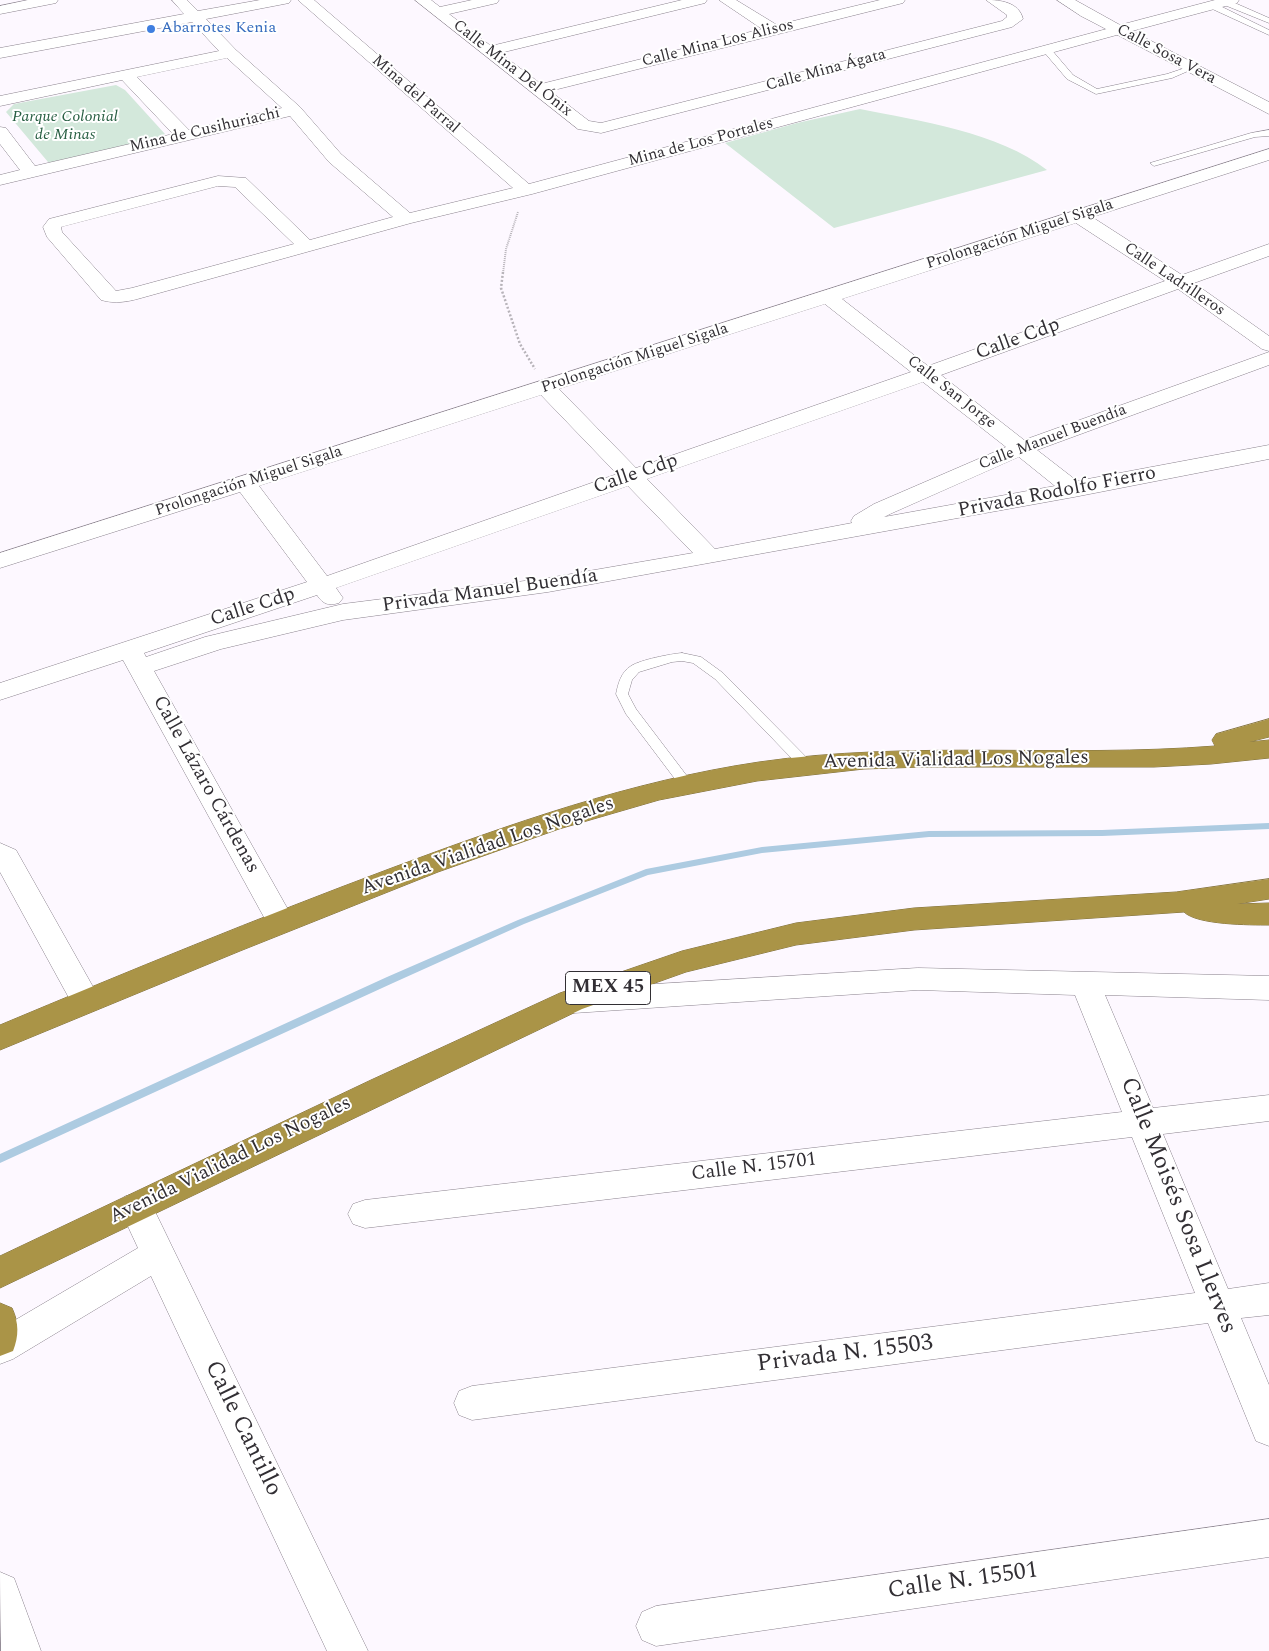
<!DOCTYPE html>
<html>
<head>
<meta charset="utf-8">
<style>
	body { margin:0 }
	canvas { display:block; background:#fdf8ff }
</style>
</head>
<body>
<canvas width="1269" height="1651"></canvas>
<script>
const c = document.querySelector('canvas').getContext('2d');
c.lineJoin = 'round';
function fillPath(path, color) { c.fillStyle = color; c.fill(path, 'evenodd'); }
function strokePath(path, color, width, dash) { c.strokeStyle = color; c.lineWidth = width; c.lineCap = dash ? 'butt' : 'round'; c.setLineDash(dash || []); c.stroke(path); }
function label(font, color, halo, rows, align = 'center') {
  c.font = font + ' Spectral,serif'; c.lineWidth = 4; c.setLineDash([]); c.textBaseline = 'middle'; c.strokeStyle = halo; c.fillStyle = color; for (const [text, x, y, turn = 0] of rows) {
    c.save(); c.translate(x, y); c.rotate((+turn || 0) * Math.PI / 180); c.textAlign = isNaN(turn) ? turn : align; if (halo) c.strokeText(text, 0, 0); c.fillText(text, 0, 0); c.restore();
  }
}
fillPath(new Path2D(`
	M 116,85 L 125,90 L 165,134 L 154,139 L 60,162 L 48,162 L 6,112 L 14,104 Z
	M 860,109 C 919,121 999,132 1047,170 L 834,228 L 725,143 L 797,123 Z`), '#d3e8db');
fillPath(new Path2D(`
	M 1269,823 L 1269,829 L 1102,836 L 929,837 L 762,853 L 648,875 L 524,924 L 393,983 L 0,1163 L 0,1154 L 387,977 L 518,920 L 646,869 L 762,847 L 929,831 L 1102,830 Z`), '#adcbe1');
const lane = new Path2D(`
	M 1222,0 L 1228,0 L 1269,18 L 1269,23 L 1222,4 Z
	M 1208,3 L 1214,3 L 1269,30 L 1269,35 L 1208,7 Z
	M 1044,48 L 1050,48 L 1073,75 L 1097,89 L 1167,74 L 1191,66 L 1195,68 L 1172,78 L 1096,94 L 1067,79 L 1044,52 Z
	M 1269,130 L 1269,136 L 1255,137 L 1154,166 L 1150,163 L 1251,133 Z
	M 682,653 L 701,657 L 723,673 L 811,762 L 813,765 L 811,768 L 801,768 L 715,679 L 693,663 L 682,661 L 672,662 L 639,672 L 632,680 L 628,694 L 636,709 L 693,784 L 691,787 L 681,787 L 626,714 L 616,694 C 618,684 621,672 631,666 C 640,660 670,654 682,653 Z`);
const street = new Path2D(`
	M 28,0 L 58,0 L 56,3 L 51,4 L 0,14 L 0,6 Z
	M 172,0 L 187,0 L 198,11 L 260,0 L 291,0 L 289,3 L 284,4 L 206,19 L 236,50 L 300,107 L 341,154 L 410,213 L 513,188 L 298,0 L 314,0 L 529,184 L 1114,27 L 1124,27 L 1127,30 L 1124,33 L 532,194 L 411,223 L 141,298 C 127,302 115,304 101,300 L 47,237 L 43,227 L 49,219 L 218,176 L 246,178 L 310,240 L 393,217 L 329,162 L 290,116 L 0,185 L 0,175 L 20,170 L 0,144 L 0,127 L 6,128 L 35,166 L 173,134 L 122,80 L 0,106 L 0,96 L 219,51 L 192,22 L 0,58 L 0,48 L 184,14 ZM 227,58 L 282,108 L 189,130 L 137,77 ZM 218,186 L 235,187 L 294,244 L 132,288 L 116,291 L 62,232 L 61,227 Z
	M 415,0 L 431,0 L 440,7 L 472,0 L 499,0 L 497,3 L 449,14 L 491,46 L 682,0 L 707,0 L 705,3 L 500,53 L 541,84 L 762,29 L 719,0 L 736,0 L 777,25 L 880,0 L 905,0 L 903,3 L 550,91 L 589,121 L 601,123 L 1002,21 L 1007,17 L 1007,15 L 986,0 C 1000,0 1019,2 1023,19 L 1012,27 L 601,133 L 578,129 Z
	M 1269,149 L 1269,160 L 1092,217 L 1182,275 L 1269,244 L 1269,256 L 1194,283 L 1269,336 L 1269,351 L 1262,349 L 1178,289 L 941,375 L 1024,440 L 1269,352 L 1269,365 L 1037,450 L 1077,481 L 1269,445 L 1269,459 L 1074,497 L 548,592 L 343,620 L 221,649 L 154,671 L 295,922 L 291,930 L 281,933 L 271,930 L 123,660 L 0,700 L 0,683 L 307,582 L 240,492 L 0,568 L 0,553 ZM 1076,223 L 1165,281 L 928,366 L 842,299 ZM 825,304 L 911,372 L 636,468 L 559,389 ZM 923,382 L 1006,447 L 874,504 L 854,516 L 851,521 L 852,523 L 715,549 L 647,479 ZM 541,395 L 617,474 L 327,576 L 259,486 ZM 1019,457 L 1055,486 L 884,517 L 890,514 ZM 628,486 L 693,553 L 548,578 L 343,604 L 205,637 L 146,657 L 144,653 L 317,595 C 323,604 328,606 339,603 L 343,598 L 336,588 Z
	M 0,843 L 16,850 L 101,1001 L 97,1009 L 86,1013 L 75,1009 L 0,872 Z
	M 918,968 L 1269,976 L 1269,1000 L 1105,995 L 1153,1108 L 1269,1095 L 1269,1121 L 1163,1134 L 1228,1289 L 1269,1283 L 1269,1315 L 1241,1318 L 1269,1385 L 1269,1446 L 1256,1441 L 1208,1323 L 472,1420 L 459,1415 L 454,1403 L 459,1391 L 472,1386 L 1195,1293 L 1132,1137 L 365,1228 L 353,1224 L 348,1214 L 353,1204 L 365,1200 L 1122,1112 L 1075,995 L 918,990 L 574,1013 L 563,1009 L 559,1001 L 563,993 L 574,989 Z
	M 136,1193 L 148,1197 L 368,1651 L 327,1651 L 151,1276 L 13,1359 L 0,1364 L 0,1329 L 138,1248 L 119,1207 L 124,1197 Z
	M 1269,1519 L 1269,1557 L 656,1646 L 642,1640 L 636,1626 L 642,1612 L 656,1606 Z
	M 0,1572 L 14,1578 L 41,1651 L 1,1651 Z`);
const secondary = new Path2D(`
	M 1057,0 L 1075,0 L 1120,25 L 1215,0 L 1239,0 L 1237,3 L 1132,31 L 1269,102 L 1269,114 L 1081,16 Z`);
const highway = new Path2D(`
	M 1269,719 L 1269,737 L 1249,742 L 1269,740 L 1269,758 L 1211,764 L 1154,767 L 922,767 L 864,769 L 757,781 L 659,800 L 559,829 L 438,872 L 240,951 L 0,1050 L 0,1025 C 129,971 258,918 389,869 C 510,824 631,781 759,762 C 911,740 1063,758 1215,746 L 1212,740 L 1216,734 Z
	M 1269,879 L 1269,899 L 1237,904 L 1269,903 L 1269,925 C 1250,925 1197,925 1184,912 L 914,930 L 796,945 L 686,972 L 582,1009 L 0,1288 L 0,1256 L 371,1080 L 560,993 L 682,951 L 796,923 L 914,908 L 1176,892 Z
	M 0,1303 L 12,1308 C 19,1323 19,1336 13,1351 L 0,1356 Z`);
strokePath(lane, '#8a828d', 1);
strokePath(street, '#8a828d', 1);
strokePath(secondary, '#8a828d', 1);
strokePath(highway, '#807140', 1);
strokePath(new Path2D(`
	M 503,273 L 506,249 L 518,212`), '#b7b3b9', 2, [1, 1]);
strokePath(new Path2D(`
	M 503,272 L 501,288 L 520,344 L 535,369`), '#b7b3b9', 2.5, [2, 2]);
fillPath(lane, '#fff');
fillPath(street, '#fff');
fillPath(secondary, '#fff');
fillPath(highway, '#aa9447');
for (const [x, y, r, color] of [
	[151,29,5,"#3f7fe0"]
]) { const dot = new Path2D(); dot.arc(x, y, r, 0, 2 * Math.PI); c.fillStyle = color; c.fill(dot); strokePath(dot, '#fff', 2); }
label('16px', '#366cbe', '#fff', [
	["Abarrotes Kenia",161,29]
], 'left');
label('16px', '#322f34', '#fff', [
	["Calle Mina Los Alisos",718,44,-14],
	["Calle Sosa Vera",1166,55,28],
	["Calle Mina Del Ónix",512,69,38],
	["Calle Mina Ágata",826,71,-15],
	["Mina del Parral",415,95,41],
	["Mina de Cusihuriachi",205,131,-13],
	["Mina de Los Portales",701,143,-15],
	["Prolongación Miguel Sigala",1020,235,-18],
	["Calle Ladrilleros",1174,280,34],
	["Prolongación Miguel Sigala",635,359,-18],
	["Calle San Jorge",951,393,38],
	["Calle Manuel Buendía",1053,438,-21],
	["Prolongación Miguel Sigala",249,482,-18]
]);
label('italic 16px', '#285f43', '#fff', [
	["Parque Colonial",65,118],
	["de Minas",65,136]
]);
for (const [x, y, w] of [
	[608,988,85]
]) { const box = new Path2D(); box.roundRect(x - w / 2, y - 16.5, w, 33, 4); c.fillStyle = '#fff'; c.fill(box); strokePath(box, '#322f34', 1); }
label('bold 19px', '#322f34', null, [
	["MEX 45",608,988]
]);
label('20px', '#322f34', '#fff', [
	["Calle Cdp",1018,340,-20],
	["Calle Cdp",636,475,-19],
	["Privada Rodolfo Fierro",1057,493,-11],
	["Privada Manuel Buendía",490,592,-8],
	["Calle Cdp",253,608,-18],
	["Avenida Vialidad Los Nogales",956,761,-1],
	["Calle Lázaro Cárdenas",205,785,61],
	["Avenida Vialidad Los Nogales",488,847,-19],
	["Avenida Vialidad Los Nogales",231,1161,-26],
	["Calle N. 15701",754,1168,-7]
]);
label('24px', '#322f34', '#fff', [
	["Calle Moisés Sosa Llerves",1177,1206,68],
	["Privada N. 15503",845,1355,-7],
	["Calle Cantillo",242,1429,64],
	["Calle N. 15501",963,1582,-8]
]);
</script>
</body>
</html>
